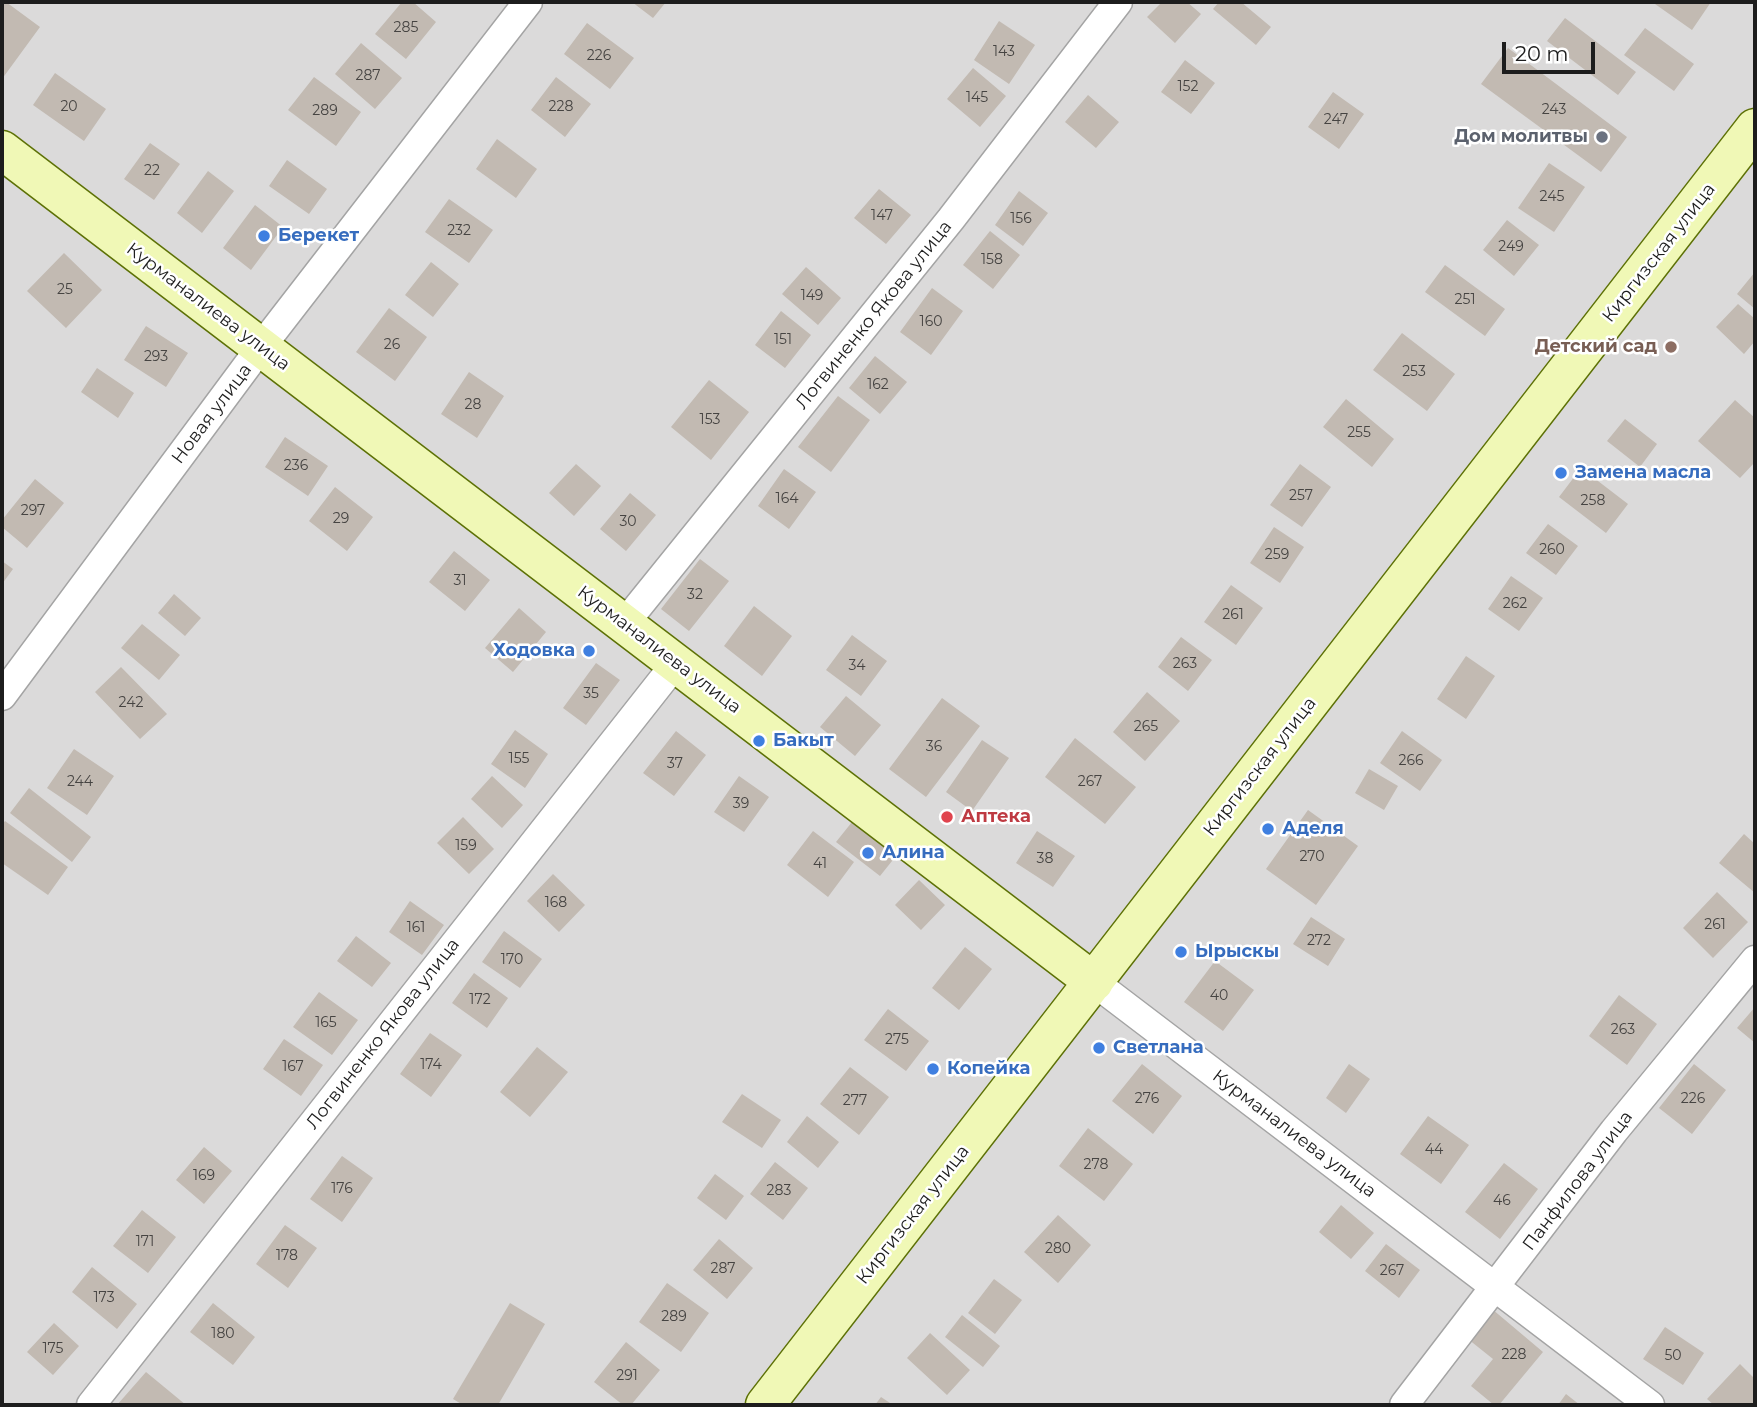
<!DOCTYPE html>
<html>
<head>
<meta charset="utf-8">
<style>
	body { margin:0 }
	#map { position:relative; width:1757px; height:1407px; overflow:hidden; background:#eeebe2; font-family:Montserrat,sans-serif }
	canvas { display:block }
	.frame { position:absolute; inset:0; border:4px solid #1d1d1d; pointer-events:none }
	.scale { position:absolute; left:1502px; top:42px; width:93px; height:32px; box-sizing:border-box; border:4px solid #1d1d1d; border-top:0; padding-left:9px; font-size:21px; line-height:24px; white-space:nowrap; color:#1d1d1d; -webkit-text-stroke:5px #fff; paint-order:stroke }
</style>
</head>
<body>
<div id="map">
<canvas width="1757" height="1407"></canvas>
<div class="frame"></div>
<div class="scale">20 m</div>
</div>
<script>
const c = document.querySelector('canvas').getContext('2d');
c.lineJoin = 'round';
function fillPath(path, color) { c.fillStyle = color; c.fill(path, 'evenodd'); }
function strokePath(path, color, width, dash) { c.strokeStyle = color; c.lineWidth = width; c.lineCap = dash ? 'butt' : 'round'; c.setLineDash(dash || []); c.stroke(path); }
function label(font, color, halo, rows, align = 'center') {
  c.font = font + ' Montserrat,sans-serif'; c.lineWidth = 5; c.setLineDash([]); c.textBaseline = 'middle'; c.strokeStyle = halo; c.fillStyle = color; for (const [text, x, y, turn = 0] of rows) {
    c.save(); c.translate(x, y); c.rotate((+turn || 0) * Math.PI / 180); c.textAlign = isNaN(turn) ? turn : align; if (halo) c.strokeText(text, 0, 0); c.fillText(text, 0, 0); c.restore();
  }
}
fillPath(new Path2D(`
	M 2,2 L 1755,2 L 1755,1405 L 2,1405 Z`), '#dbdada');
fillPath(new Path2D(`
	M 2,2 L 6,2 L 40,27 L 2,79 Z
	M 402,2 L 413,2 L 436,22 L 406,59 L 375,34 Z
	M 632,2 L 666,2 L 653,18 Z
	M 1162,2 L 1187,2 L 1201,14 L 1175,43 L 1147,17 Z
	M 1219,2 L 1241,2 L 1271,27 L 1256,45 L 1213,9 Z
	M 1657,2 L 1711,2 L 1692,30 L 1655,4 Z
	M 1565,18 L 1636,72 L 1618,95 L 1547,41 Z
	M 999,21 L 1035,45 L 1009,84 L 974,60 Z
	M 587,23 L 634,58 L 610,89 L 564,54 Z
	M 1645,28 L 1694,64 L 1674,91 L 1624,55 Z
	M 361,43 L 402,78 L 375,109 L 335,74 Z
	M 1508,48 L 1627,137 L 1601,172 L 1481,84 Z
	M 1185,60 L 1215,83 L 1191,114 L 1161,92 Z
	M 973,68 L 1006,96 L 980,127 L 947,99 Z
	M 55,73 L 106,109 L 84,141 L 33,105 Z
	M 314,77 L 361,112 L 336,146 L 288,110 Z
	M 556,77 L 591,104 L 565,137 L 531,110 Z
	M 1333,92 L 1364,114 L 1339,149 L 1308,127 Z
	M 1088,95 L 1119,122 L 1096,148 L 1065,122 Z
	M 497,139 L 537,169 L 516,198 L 476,169 Z
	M 150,143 L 180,164 L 154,200 L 124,179 Z
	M 287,160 L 327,189 L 309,214 L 269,186 Z
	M 1549,163 L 1585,187 L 1554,232 L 1518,208 Z
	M 208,171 L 234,191 L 202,233 L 177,213 Z
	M 879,189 L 911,215 L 886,244 L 854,218 Z
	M 1019,191 L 1048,213 L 1023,246 L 995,225 Z
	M 449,199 L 493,230 L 469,263 L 425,232 Z
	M 255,205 L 283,227 L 251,270 L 223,248 Z
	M 1507,220 L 1539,245 L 1514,276 L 1483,250 Z
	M 990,231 L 1020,255 L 993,289 L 963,265 Z
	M 64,253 L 102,290 L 66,328 L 27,291 Z
	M 431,262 L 459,284 L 433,317 L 405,295 Z
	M 1445,265 L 1505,309 L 1485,336 L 1425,292 Z
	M 806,267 L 841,298 L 818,325 L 782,294 Z
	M 1755,272 L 1755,309 L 1737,294 Z
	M 932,288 L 963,311 L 931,355 L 900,332 Z
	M 1738,304 L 1755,319 L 1755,341 L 1744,354 L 1716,327 Z
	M 389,308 L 427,337 L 395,381 L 356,352 Z
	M 781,311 L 811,335 L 785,368 L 755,345 Z
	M 146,326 L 188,353 L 166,387 L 124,360 Z
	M 1402,333 L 1455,374 L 1427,411 L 1373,370 Z
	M 875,356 L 907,382 L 880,414 L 849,388 Z
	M 97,368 L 134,393 L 118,418 L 81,392 Z
	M 469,372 L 504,396 L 477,438 L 441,414 Z
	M 709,380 L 749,412 L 711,460 L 671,427 Z
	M 838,396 L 870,420 L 831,472 L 798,447 Z
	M 1346,399 L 1394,439 L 1372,467 L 1323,427 Z
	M 1735,400 L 1755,418 L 1755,462 L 1740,478 L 1698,441 Z
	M 1625,419 L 1657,444 L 1640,467 L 1607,441 Z
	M 285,437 L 328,466 L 308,496 L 265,467 Z
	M 576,464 L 601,486 L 574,516 L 549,493 Z
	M 1300,464 L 1331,487 L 1302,527 L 1270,505 Z
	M 1581,468 L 1628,504 L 1606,533 L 1559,497 Z
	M 784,469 L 816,492 L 789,529 L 758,506 Z
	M 35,479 L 64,503 L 27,548 L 2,527 L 2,520 Z
	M 335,487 L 373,517 L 347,551 L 309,521 Z
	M 630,493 L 656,515 L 626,551 L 600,529 Z
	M 1548,524 L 1578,546 L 1556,575 L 1526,553 Z
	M 1274,527 L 1304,547 L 1280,583 L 1250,563 Z
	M 454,551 L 490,580 L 465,611 L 429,582 Z
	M 700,559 L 729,581 L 689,631 L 661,609 Z
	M 2,561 L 13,569 L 2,584 Z
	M 1511,576 L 1543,598 L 1519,631 L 1488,609 Z
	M 1231,585 L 1263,608 L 1236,645 L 1204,622 Z
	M 174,594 L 201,618 L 185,636 L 158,613 Z
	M 754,606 L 792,636 L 762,676 L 724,646 Z
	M 519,608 L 546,632 L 513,672 L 485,648 Z
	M 142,624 L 180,655 L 159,680 L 121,648 Z
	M 852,635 L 887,661 L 861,696 L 826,670 Z
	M 1181,637 L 1212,660 L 1188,691 L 1158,667 Z
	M 1466,656 L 1495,676 L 1466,719 L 1437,699 Z
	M 596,663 L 620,680 L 586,725 L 563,708 Z
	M 121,667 L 167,714 L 140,739 L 95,692 Z
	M 1147,692 L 1180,721 L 1145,761 L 1113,732 Z
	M 846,696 L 881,725 L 855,756 L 820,727 Z
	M 942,698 L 980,726 L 926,797 L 889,769 Z
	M 515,730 L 548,754 L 525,788 L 491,764 Z
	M 676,731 L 706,755 L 674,796 L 643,773 Z
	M 1402,731 L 1442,760 L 1420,791 L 1380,763 Z
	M 1075,738 L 1136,787 L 1105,824 L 1045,777 Z
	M 982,740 L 1009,758 L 972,811 L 946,792 Z
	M 74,749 L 114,776 L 87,815 L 47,788 Z
	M 1369,769 L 1398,786 L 1384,810 L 1355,793 Z
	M 492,776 L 523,805 L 502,828 L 471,799 Z
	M 739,776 L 769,797 L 744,832 L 714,812 Z
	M 29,788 L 91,837 L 72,862 L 10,813 Z
	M 1308,810 L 1358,846 L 1316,905 L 1266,869 Z
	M 463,817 L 494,849 L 469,874 L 437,843 Z
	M 5,821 L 68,867 L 48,895 L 2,863 L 2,825 Z
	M 852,822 L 896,856 L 880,876 L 836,842 Z
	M 813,831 L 854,862 L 828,897 L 787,865 Z
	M 1037,831 L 1075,856 L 1053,887 L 1016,863 Z
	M 1744,834 L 1755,844 L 1755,893 L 1719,863 Z
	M 553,874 L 585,905 L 559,932 L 527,901 Z
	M 919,880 L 945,905 L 921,930 L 895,905 Z
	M 1717,892 L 1748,922 L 1713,958 L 1683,928 Z
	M 410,901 L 444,925 L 422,955 L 389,932 Z
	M 1311,917 L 1345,939 L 1328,966 L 1293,944 Z
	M 504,931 L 542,959 L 520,988 L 482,962 Z
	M 356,936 L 391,963 L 372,987 L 337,961 Z
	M 965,947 L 992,969 L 959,1010 L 932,988 Z
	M 1215,961 L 1254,990 L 1223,1031 L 1184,1002 Z
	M 474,973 L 508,998 L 487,1028 L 452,1003 Z
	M 319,992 L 358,1020 L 332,1055 L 293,1027 Z
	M 1619,995 L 1657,1024 L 1627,1065 L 1589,1036 Z
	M 1755,1007 L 1755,1043 L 1737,1028 Z
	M 888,1009 L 929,1041 L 906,1071 L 864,1040 Z
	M 430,1033 L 462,1055 L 431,1097 L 400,1074 Z
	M 284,1039 L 323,1065 L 301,1096 L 263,1069 Z
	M 537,1047 L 568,1072 L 530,1117 L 500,1092 Z
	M 1142,1064 L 1182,1096 L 1153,1134 L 1112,1101 Z
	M 1349,1064 L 1370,1079 L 1346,1113 L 1326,1098 Z
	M 1694,1064 L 1726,1090 L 1692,1134 L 1659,1108 Z
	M 850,1067 L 889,1097 L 859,1135 L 820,1104 Z
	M 742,1094 L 781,1120 L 762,1148 L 722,1122 Z
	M 807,1116 L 839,1142 L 818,1168 L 787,1142 Z
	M 1428,1116 L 1469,1145 L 1441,1184 L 1400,1154 Z
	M 1088,1128 L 1133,1164 L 1104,1201 L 1059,1166 Z
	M 204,1147 L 232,1171 L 204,1204 L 176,1180 Z
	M 342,1156 L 373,1178 L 342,1222 L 310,1199 Z
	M 775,1162 L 808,1188 L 783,1220 L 750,1194 Z
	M 1504,1163 L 1538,1189 L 1500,1239 L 1465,1212 Z
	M 715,1174 L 744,1196 L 726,1220 L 697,1198 Z
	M 1341,1205 L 1374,1233 L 1351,1259 L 1319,1232 Z
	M 142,1210 L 176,1237 L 148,1273 L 113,1246 Z
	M 1058,1215 L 1091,1245 L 1058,1283 L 1024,1252 Z
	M 285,1225 L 317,1248 L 288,1288 L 256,1264 Z
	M 719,1239 L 753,1268 L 727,1299 L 693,1270 Z
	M 1386,1244 L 1420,1270 L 1399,1298 L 1365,1271 Z
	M 92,1267 L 137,1304 L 117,1329 L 72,1292 Z
	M 994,1279 L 1022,1300 L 995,1334 L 968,1313 Z
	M 667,1283 L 709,1313 L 681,1352 L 639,1322 Z
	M 213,1303 L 255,1337 L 233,1365 L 190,1332 Z
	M 510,1303 L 545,1324 L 498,1405 L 463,1405 L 453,1399 Z
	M 1492,1309 L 1543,1352 L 1499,1405 L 1494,1405 L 1471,1386 L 1493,1359 L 1468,1339 Z
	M 962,1315 L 1000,1346 L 983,1367 L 945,1337 Z
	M 54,1323 L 79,1346 L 53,1375 L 27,1352 Z
	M 1665,1327 L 1704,1353 L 1683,1385 L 1643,1359 Z
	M 930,1333 L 970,1370 L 947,1395 L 907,1358 Z
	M 626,1342 L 660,1370 L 631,1405 L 623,1405 L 594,1382 Z
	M 1740,1364 L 1755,1379 L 1755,1405 L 1714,1405 L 1707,1399 Z
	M 146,1372 L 186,1405 L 117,1405 Z
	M 1566,1394 L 1580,1405 L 1558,1405 Z
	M 881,1397 L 893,1405 L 875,1405 Z`), '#c2bab2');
const street = new Path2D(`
	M 624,624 L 951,219 L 1118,2
	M 2,696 L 261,347 L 528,2
	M 1094,982 L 1650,1405
	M 91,1405 L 676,663
	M 1404,1405 L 1614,1131 L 1755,960`);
const secondary = new Path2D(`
	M 2,150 L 1094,982
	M 765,1405 L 1755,128`);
strokePath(street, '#a4a4a4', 31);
strokePath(secondary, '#5d7106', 41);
strokePath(street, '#fff', 28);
strokePath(secondary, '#f0f8b6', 38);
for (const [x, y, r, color] of [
	[1602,137,7,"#6b7280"],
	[264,236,7,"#3f7fe0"],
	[1671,347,7,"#8d6e63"],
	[1561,473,7,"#3f7fe0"],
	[589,651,7,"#3f7fe0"],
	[759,741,7,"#3f7fe0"],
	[947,817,7,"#e0444e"],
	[1268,829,7,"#3f7fe0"],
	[868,853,7,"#3f7fe0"],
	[1181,952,7,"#3f7fe0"],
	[1099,1048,7,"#3f7fe0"],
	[933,1069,7,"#3f7fe0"]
]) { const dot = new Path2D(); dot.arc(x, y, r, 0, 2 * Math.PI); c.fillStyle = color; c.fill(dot); strokePath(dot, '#fff', 2.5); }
label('14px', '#464442', null, [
	["285",406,28],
	["143",1004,52],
	["226",599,56],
	["287",368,76],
	["152",1188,87],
	["145",977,98],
	["20",69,107],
	["228",561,107],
	["243",1554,110],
	["289",325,111],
	["247",1336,120],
	["22",152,171],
	["245",1552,197],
	["147",882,216],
	["156",1021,219],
	["232",459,231],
	["249",1511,247],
	["158",992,260],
	["25",65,290],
	["149",812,296],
	["251",1465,300],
	["160",931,322],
	["151",783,340],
	["26",392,345],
	["293",156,357],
	["253",1414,372],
	["162",878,385],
	["28",473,405],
	["153",710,420],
	["255",1359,433],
	["236",296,466],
	["257",1301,496],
	["164",787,499],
	["258",1593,501],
	["297",33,511],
	["29",341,519],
	["30",628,522],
	["260",1552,550],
	["259",1277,555],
	["31",460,581],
	["32",695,595],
	["262",1515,604],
	["261",1233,615],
	["263",1185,664],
	["34",857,666],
	["35",591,694],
	["242",131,703],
	["265",1146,727],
	["36",934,747],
	["155",519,759],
	["266",1411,761],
	["37",675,764],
	["244",80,782],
	["267",1090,782],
	["39",741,804],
	["159",466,846],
	["270",1312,857],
	["38",1045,859],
	["41",820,864],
	["168",556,903],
	["261",1715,925],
	["161",416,928],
	["272",1319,941],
	["170",512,960],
	["40",1219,996],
	["172",480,1000],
	["165",326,1023],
	["263",1623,1030],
	["275",897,1040],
	["174",431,1065],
	["167",293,1067],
	["276",1147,1099],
	["226",1693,1099],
	["277",855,1101],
	["44",1434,1150],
	["278",1096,1165],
	["169",204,1176],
	["176",342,1189],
	["283",779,1191],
	["46",1502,1201],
	["171",145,1242],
	["280",1058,1249],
	["178",287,1256],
	["287",723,1269],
	["267",1392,1271],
	["173",104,1298],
	["289",674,1317],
	["180",223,1334],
	["175",53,1349],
	["228",1514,1355],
	["50",1673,1356],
	["291",627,1376]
]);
label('bold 18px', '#5b616d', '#fff', [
	["Дом молитвы",1588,137]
], 'right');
label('bold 18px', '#366cbe', '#fff', [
	["Берекет",278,236],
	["Замена масла",1575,473],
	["Ходовка",575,651,"right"],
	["Бакыт",773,741],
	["Аделя",1282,829],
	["Алина",882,853],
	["Ырыскы",1195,952],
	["Светлана",1113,1048],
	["Копейка",947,1069]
], 'left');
label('18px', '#1d1d1d', '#fff', [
	["Киргизская улица",1659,253,-52],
	["Курманалиева улица",208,307,37],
	["Логвиненко Якова улица",874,315,-51],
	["Новая улица",212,414,-53],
	["Курманалиева улица",659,650,37],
	["Киргизская улица",1260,767,-52],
	["Логвиненко Якова улица",383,1034,-52],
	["Курманалиева улица",1294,1134,37],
	["Панфилова улица",1578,1181,-53],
	["Киргизская улица",913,1215,-52]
]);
label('bold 18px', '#785e54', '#fff', [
	["Детский сад",1657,347]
], 'right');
label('bold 18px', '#be3a42', '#fff', [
	["Аптека",961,817]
], 'left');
</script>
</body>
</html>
